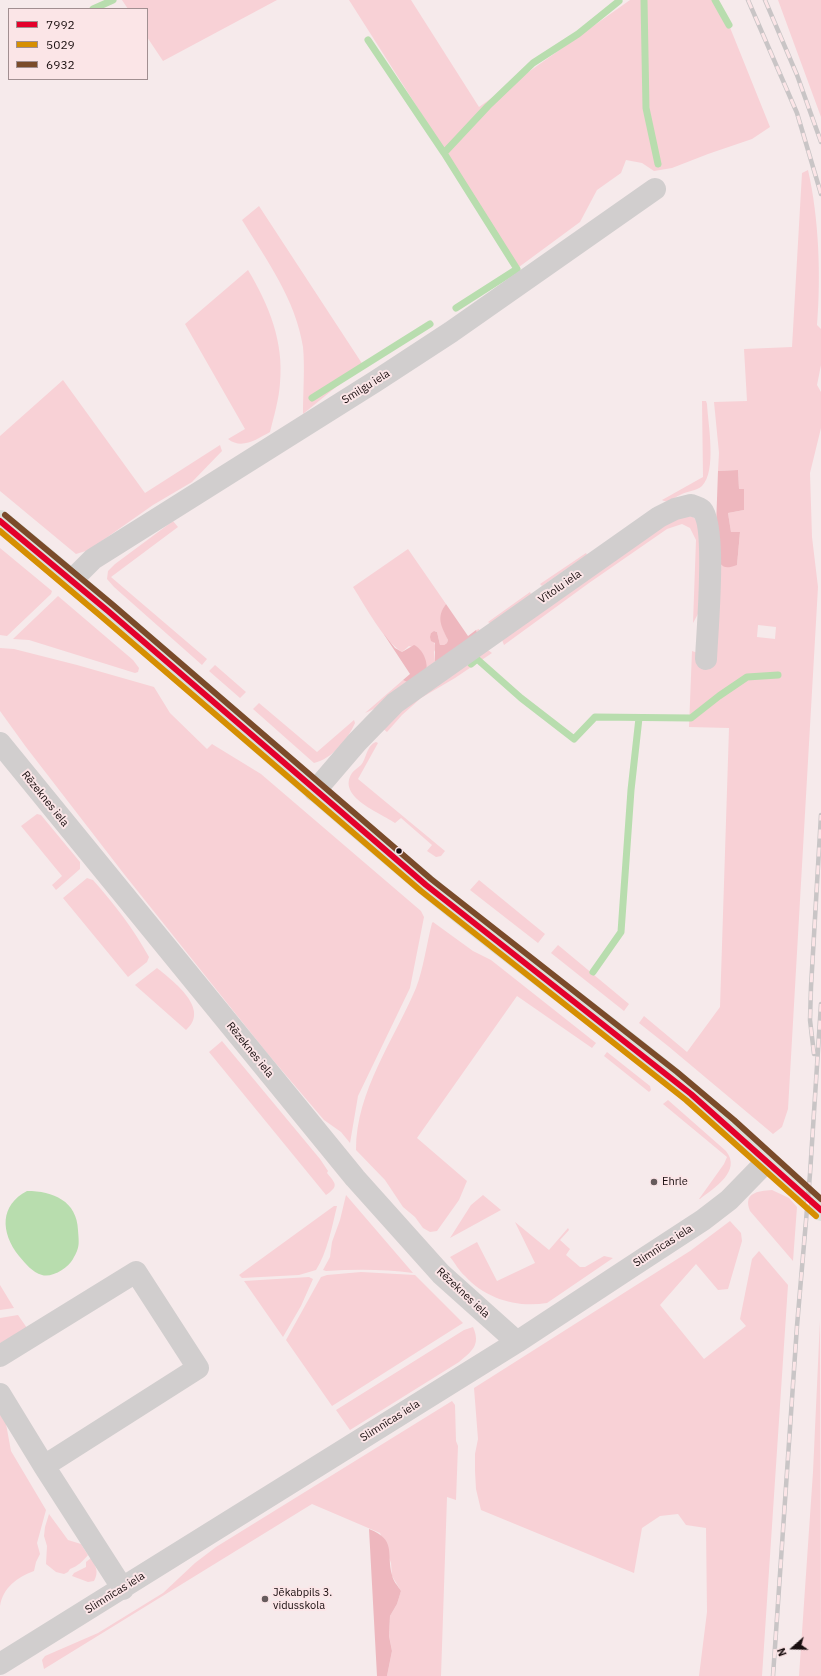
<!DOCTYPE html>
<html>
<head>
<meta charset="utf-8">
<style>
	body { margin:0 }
	#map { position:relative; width:821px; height:1676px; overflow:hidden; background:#f6eaeb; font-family:"IBM Plex Sans",sans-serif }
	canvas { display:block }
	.legend { position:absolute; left:8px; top:8px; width:140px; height:72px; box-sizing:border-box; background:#fbe5e7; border:1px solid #a18f91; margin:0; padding:5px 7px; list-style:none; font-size:12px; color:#190e0f }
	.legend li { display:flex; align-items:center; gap:8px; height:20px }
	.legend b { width:20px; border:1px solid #a18f91 }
	.north { position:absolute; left:773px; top:1628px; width:40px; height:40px; -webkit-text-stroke:3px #fbe5e7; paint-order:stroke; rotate:250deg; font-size:11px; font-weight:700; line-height:16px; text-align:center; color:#190e0f }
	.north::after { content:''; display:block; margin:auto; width:14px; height:18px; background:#190e0f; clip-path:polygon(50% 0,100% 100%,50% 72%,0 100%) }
</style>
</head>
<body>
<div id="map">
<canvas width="821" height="1676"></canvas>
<ul class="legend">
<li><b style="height:5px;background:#e4002b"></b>7992</li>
<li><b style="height:5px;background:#d68f02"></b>5029</li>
<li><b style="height:5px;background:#7a4b2a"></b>6932</li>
</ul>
<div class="north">N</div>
</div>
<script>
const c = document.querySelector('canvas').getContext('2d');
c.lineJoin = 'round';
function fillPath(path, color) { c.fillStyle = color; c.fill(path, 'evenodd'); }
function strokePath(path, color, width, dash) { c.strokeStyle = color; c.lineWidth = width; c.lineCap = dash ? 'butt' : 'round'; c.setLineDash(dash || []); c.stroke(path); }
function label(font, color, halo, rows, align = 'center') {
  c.font = font + ' "IBM Plex Sans",sans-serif'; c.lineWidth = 4; c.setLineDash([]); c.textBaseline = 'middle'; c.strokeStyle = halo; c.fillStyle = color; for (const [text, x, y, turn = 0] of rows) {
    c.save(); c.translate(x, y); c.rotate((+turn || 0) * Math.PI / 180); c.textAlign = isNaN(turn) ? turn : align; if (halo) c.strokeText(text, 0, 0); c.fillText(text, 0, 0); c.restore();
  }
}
fillPath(new Path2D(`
	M 122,0 L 277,0 L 163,61 L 147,37 L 147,9 L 128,9 Z
	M 349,0 L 411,0 L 479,107 L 630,0 L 715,0 L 729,25 L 770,127 L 752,139 L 708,154 L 672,168 L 654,171 L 642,163 L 626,160 L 621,173 L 597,190 L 580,222 L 519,267 Z
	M 778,0 L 821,0 L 821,117 Z
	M 808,170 C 819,218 821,277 817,325 L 821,329 L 821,365 L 817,385 L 821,392 L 821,428 L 810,473 L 812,537 L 818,587 L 788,1109 L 782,1127 L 773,1134 L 668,1046 L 639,1023 L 644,1016 L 687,1052 L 720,1007 L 729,728 L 689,727 L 692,651 L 698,653 L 715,555 L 737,565 L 740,532 L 731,532 L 728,513 L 744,510 L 744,489 L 739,489 L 738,470 L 718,471 L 719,453 L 714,402 L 747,401 L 744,349 L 792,347 L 802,173 ZM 758,625 L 776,627 L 775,639 L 757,637 Z
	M 259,206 L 363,365 L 303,414 C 303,394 305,366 303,347 C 296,300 266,259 242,220 Z
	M 248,270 C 269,305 284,342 280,383 C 279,399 274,416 270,432 C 257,439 242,450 228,439 L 245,429 L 185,324 Z
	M 63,380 L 145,493 L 220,445 L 222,451 L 192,482 L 153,505 L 89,550 L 76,554 L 0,491 L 0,436 Z
	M 702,401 L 706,401 L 707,404 C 708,424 717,471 702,486 C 696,491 688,491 682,494 C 675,497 668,504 662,500 L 703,477 Z
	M 692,516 L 703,527 L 698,614 L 693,623 L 696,540 L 690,528 L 682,524 L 667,529 L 589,583 L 504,645 L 502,640 L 671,520 Z
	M 173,521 L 178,527 L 111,577 L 207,659 L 202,665 L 114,587 L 107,579 L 108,571 L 115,564 Z
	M 0,548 L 52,591 L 51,594 L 7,636 L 0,635 Z
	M 408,549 L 446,604 C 438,615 442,628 448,640 L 447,643 L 444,645 L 440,645 L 437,632 L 435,631 L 431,633 L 436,648 L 434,652 L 435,661 L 478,635 L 476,630 L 479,629 L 481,633 L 420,679 L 424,657 L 419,649 L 409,646 L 402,652 C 383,640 366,607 353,587 Z
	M 586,553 L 587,555 L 542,586 L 540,584 Z
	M 530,592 L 532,596 L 491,624 L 488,622 Z
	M 58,596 L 133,660 L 139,668 L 138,672 L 135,673 L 29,640 L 13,639 Z
	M 0,648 L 14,649 L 77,665 L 154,687 L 170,713 L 207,749 L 212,744 L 261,774 L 421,911 L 424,917 L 410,988 L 358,1096 L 350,1143 L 341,1132 L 324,1120 L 267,1053 L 124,874 L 26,747 L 0,711 Z
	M 488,650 L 492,653 L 455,678 L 421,698 L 402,715 L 387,732 L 381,727 L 392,715 Z
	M 215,665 L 246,692 L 240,698 L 209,671 Z
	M 403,680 L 409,683 L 385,704 L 365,713 Z
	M 259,703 L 317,752 L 354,720 L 355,723 C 348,739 332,759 314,763 L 253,709 Z
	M 376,742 L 378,743 L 358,779 L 445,851 L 441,856 L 436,857 L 427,851 L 432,845 L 401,818 L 395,823 C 381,813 336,797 352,773 C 354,770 358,768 361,765 C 367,758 366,746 376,742 Z
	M 37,814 L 41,815 L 80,862 L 80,869 L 56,890 L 52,885 L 62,876 L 21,826 Z
	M 87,878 L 93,880 C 115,905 133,928 149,957 L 147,962 L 128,977 L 63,898 Z
	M 479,880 L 545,934 L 538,943 L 470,890 Z
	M 433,922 L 473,951 L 491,960 L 596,1043 L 592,1048 L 517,996 L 417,1138 L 467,1181 L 459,1200 L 437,1231 L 430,1232 L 423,1228 L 415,1217 L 403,1207 L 385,1180 L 356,1150 C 356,1091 394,1040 416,988 C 423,971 427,942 432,923 Z
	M 558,945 L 629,1004 L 624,1011 L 551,953 Z
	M 157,968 C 173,981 211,1009 186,1030 L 135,985 Z
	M 222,1041 L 320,1159 L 328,1171 L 327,1173 C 336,1184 339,1186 326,1195 L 209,1052 Z
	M 607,1052 L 650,1086 L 651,1090 L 649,1092 L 604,1056 Z
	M 668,1100 L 726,1151 C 742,1171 714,1188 700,1199 L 699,1199 L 724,1164 L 727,1157 L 663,1104 Z
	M 772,1190 L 789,1198 L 797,1207 L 793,1261 L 750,1211 C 743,1193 757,1191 772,1190 Z
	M 346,1195 L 413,1273 C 385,1269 355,1269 326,1271 L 323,1270 L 330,1257 L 332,1242 L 340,1220 Z
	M 483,1195 L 501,1210 L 450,1238 L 471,1205 Z
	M 334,1206 L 337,1206 C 332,1227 327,1253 316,1270 L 299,1275 L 242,1278 L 239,1275 Z
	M 730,1221 L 741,1233 L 742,1241 L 728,1289 L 718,1290 L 696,1264 L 660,1305 L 704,1359 L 746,1326 L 740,1319 L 752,1259 L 759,1251 L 788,1285 L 762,1676 L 699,1676 L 707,1612 L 706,1528 L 686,1525 L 678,1514 L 660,1516 L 642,1528 L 634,1573 L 481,1510 L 476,1489 L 475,1471 L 475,1454 L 478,1439 L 474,1388 L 690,1251 Z
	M 515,1222 L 549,1250 L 568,1228 L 569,1230 L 560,1240 L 570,1249 L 566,1255 L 580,1267 L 585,1267 L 604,1256 L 613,1258 L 547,1303 C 517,1308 486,1299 465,1276 C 459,1271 455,1263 450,1257 L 477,1242 L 497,1281 L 535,1263 Z
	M 361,1272 L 415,1275 L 463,1323 L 332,1406 L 286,1340 L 321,1277 L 327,1275 Z
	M 309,1277 L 313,1279 L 301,1306 L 283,1337 L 244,1281 Z
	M 0,1285 L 14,1308 L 0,1310 Z
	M 18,1315 L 27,1328 L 0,1345 L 0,1318 Z
	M 820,1320 L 821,1676 L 799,1676 L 813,1472 Z
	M 473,1327 C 481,1345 472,1351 459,1362 L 350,1430 L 336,1410 L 464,1330 Z
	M 452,1401 L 455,1405 L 456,1441 L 458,1446 L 456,1500 L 447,1497 L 441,1676 L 387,1676 L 392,1651 L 389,1636 L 390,1616 L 397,1604 L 401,1591 L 392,1576 L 391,1563 L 380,1533 L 312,1504 L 44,1669 L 42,1660 L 45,1656 L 98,1633 L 163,1593 L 195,1563 L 216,1547 Z
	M 0,1407 L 4,1413 L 11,1451 L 46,1510 L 37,1543 L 40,1554 L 36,1562 L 34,1571 C 17,1577 3,1588 0,1606 Z
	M 49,1514 L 68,1540 L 81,1544 L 88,1555 C 83,1561 78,1566 70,1569 L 68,1572 L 64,1574 L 56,1572 L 46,1564 L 47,1546 L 44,1536 L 45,1527 Z
	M 91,1558 C 96,1566 99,1572 94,1581 L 88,1582 L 72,1576 L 74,1573 L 86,1567 L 86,1562 Z`), '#f8d1d6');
fillPath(new Path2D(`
	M 738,470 L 739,489 L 744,489 L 744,510 L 728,513 L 731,532 L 740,532 L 737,565 C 723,570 722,567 715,555 L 718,471 Z
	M 446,604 L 468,636 L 476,630 L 478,635 L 438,661 L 435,661 L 435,643 L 431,641 L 430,637 L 431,633 L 434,631 L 437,632 L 440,645 L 444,645 L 447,643 L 448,640 C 441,626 436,617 446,604 Z
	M 383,633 L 395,648 L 402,652 L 414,645 C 423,649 429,663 426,673 L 409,683 L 403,680 L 410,674 Z
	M 369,1529 C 397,1540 386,1553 392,1575 C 393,1581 398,1586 401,1591 L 397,1604 L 390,1616 L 389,1636 L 392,1651 L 387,1676 L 377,1676 Z`), '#eeb7be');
fillPath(new Path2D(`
	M 27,1191 C 53,1191 77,1201 78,1230 C 79,1244 80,1247 73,1259 C 68,1268 52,1278 42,1275 C 32,1272 26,1264 19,1256 C 0,1232 0,1205 27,1191 Z`), '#b8ddae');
strokePath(new Path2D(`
	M 644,0 L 646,108 L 658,164
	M 715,0 L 729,25
	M 93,9 L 113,0
	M 368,40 L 444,153
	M 456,308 L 517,269 L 444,153 L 488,106 L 533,63 L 578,34 L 619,1
	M 312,398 L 430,324
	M 471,664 L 477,659 L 521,698 L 574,739 L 595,717 L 691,718 L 719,696 L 747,677 L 778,675
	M 593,972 L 621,932 L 631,790 L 639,718`), '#b8ddae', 7);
strokePath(new Path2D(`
	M 72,580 L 93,559 L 376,381 L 451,332 L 655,189
	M 0,743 L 355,1178 L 441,1274 L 517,1342
	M 315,791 L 357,742 L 395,703 L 659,517 L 675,509 L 691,505 C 694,506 700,508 702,510 C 717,526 707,633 706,659
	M 0,1356 L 136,1272 L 198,1368 L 44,1466 L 0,1394
	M 44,1466 L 123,1589
	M 0,1664 L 517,1342 L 631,1267 L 703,1220 L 729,1200 L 767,1161`), '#d1cece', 22);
strokePath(new Path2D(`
	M 0,521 C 145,639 283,765 426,885 C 506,951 591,1013 672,1078 C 723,1120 772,1165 821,1210`), '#dbdfd9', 22);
const rail = new Path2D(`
	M 748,0 L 797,113 L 821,194
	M 765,0 L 797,75 L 821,142
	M 814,1054 L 810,1020 L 811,987 L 821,815
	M 773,1676 L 797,1326 L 810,1174 L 821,1004`);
strokePath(rail, '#c9c5c6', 4.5);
strokePath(rail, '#fbe5e7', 3, [9]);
strokePath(new Path2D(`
	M 0,521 L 108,611 L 426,885 L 691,1094 L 821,1210`), '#e4002b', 6);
strokePath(new Path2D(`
	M 0,531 L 102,617 L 421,891 L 686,1100 L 816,1216`), '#d68f02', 6);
strokePath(new Path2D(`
	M 5,515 L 113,605 L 431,879 L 677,1072 L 734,1120 L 821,1199`), '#7a4b2a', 6);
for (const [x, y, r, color] of [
	[399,851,3.5,"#190e0f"],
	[654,1182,4,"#665b5c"],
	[265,1599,4,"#665b5c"]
]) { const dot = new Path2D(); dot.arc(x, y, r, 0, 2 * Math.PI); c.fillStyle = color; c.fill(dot); strokePath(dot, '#fbe5e7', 1.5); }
label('11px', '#190e0f', '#fbe5e7', [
	["Smilgu iela",366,387,-32],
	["Vītolu iela",560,587,-35],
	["Rēzeknes iela",45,799,51],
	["Rēzeknes iela",250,1050,51],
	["Slimnīcas iela",663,1246,-33],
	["Rēzeknes iela",463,1293,43],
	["Slimnīcas iela",390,1421,-32],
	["Slimnīcas iela",115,1593,-32]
]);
label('11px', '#190e0f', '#fbe5e7', [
	["Ehrle",662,1182],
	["Jēkabpils 3.",273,1593],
	["vidusskola",273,1606]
], 'left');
</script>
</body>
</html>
